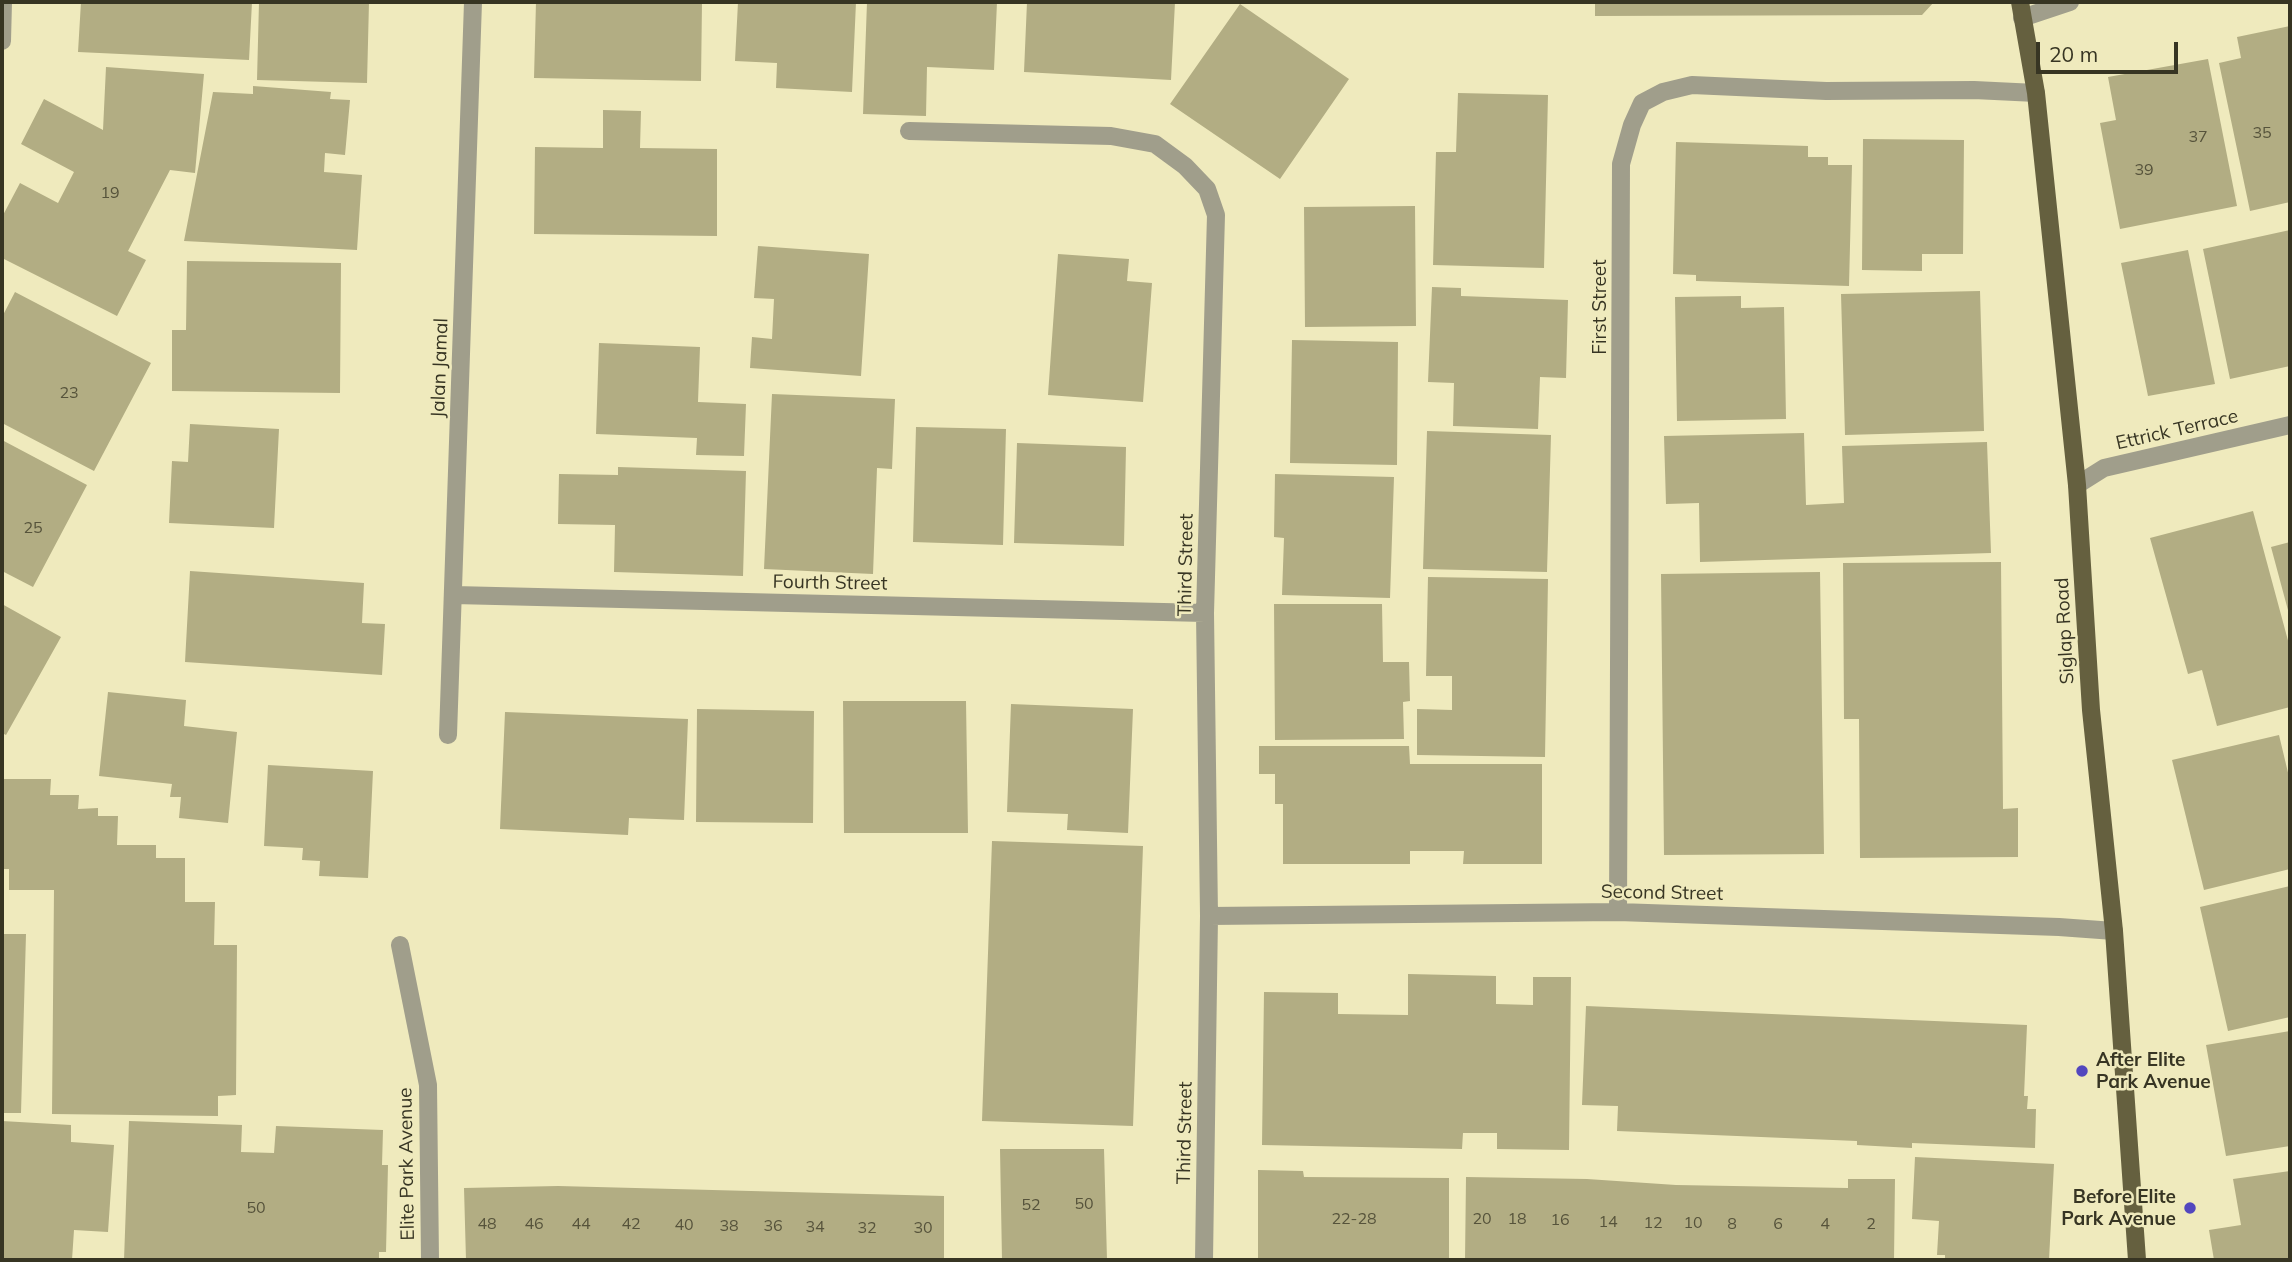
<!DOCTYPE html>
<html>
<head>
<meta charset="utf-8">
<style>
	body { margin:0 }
	#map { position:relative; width:2292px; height:1262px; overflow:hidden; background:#efeabd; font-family:Mulish,sans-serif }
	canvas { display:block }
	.frame { position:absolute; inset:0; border:4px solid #373523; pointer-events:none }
	.scale { position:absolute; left:2036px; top:42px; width:142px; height:32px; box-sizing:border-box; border:4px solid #373523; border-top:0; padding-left:9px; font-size:21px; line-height:24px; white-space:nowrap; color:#373523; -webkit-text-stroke:5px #efeabd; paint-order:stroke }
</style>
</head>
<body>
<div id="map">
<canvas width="2292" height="1262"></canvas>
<div class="frame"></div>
<div class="scale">20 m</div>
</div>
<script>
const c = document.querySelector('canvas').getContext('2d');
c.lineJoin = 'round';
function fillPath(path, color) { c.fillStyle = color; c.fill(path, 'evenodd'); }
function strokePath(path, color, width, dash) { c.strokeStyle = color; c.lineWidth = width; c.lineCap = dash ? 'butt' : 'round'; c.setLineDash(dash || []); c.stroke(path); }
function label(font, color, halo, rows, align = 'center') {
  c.font = font + ' Mulish,sans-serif'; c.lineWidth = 5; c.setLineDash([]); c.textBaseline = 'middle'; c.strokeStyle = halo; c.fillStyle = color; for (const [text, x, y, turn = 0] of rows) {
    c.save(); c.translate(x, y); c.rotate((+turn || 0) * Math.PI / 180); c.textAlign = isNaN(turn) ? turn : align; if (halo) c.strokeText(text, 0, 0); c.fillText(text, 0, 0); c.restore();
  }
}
fillPath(new Path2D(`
	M 81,2 L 252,2 L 249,60 L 78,52 Z
	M 259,2 L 369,2 L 367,83 L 257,80 Z
	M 536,2 L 702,2 L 701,81 L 534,78 Z
	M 738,2 L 856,2 L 852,92 L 776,88 L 777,63 L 735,61 Z
	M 867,2 L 997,2 L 994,70 L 927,67 L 926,116 L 863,114 Z
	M 1027,2 L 1175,2 L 1171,80 L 1024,72 Z
	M 1595,2 L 1934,2 L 1922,15 L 1595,16 Z
	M 1240,4 L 1349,79 L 1280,179 L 1170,104 Z
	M 2290,26 L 2290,202 L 2250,211 L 2219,63 L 2241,58 L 2237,37 Z
	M 2208,59 L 2237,206 L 2120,229 L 2100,123 L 2116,120 L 2108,77 Z
	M 106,67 L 204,74 L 195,173 L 170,170 L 128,251 L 146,260 L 117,316 L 2,258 L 2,217 L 20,183 L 58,203 L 74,172 L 21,144 L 44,99 L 103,130 Z
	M 253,86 L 331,92 L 330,99 L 350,100 L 345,155 L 325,153 L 324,172 L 362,175 L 357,250 L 184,241 L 213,92 L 253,94 Z
	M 1458,93 L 1548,95 L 1544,268 L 1433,265 L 1436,152 L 1456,152 Z
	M 603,110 L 641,111 L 640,148 L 717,149 L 717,236 L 534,234 L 535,147 L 603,148 Z
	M 1863,139 L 1964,140 L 1963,254 L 1922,254 L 1922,271 L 1862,270 Z
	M 1676,142 L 1808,146 L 1808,157 L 1828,157 L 1828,165 L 1852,165 L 1849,286 L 1696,281 L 1696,275 L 1673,274 Z
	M 1415,206 L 1416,326 L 1305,327 L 1304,207 Z
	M 2290,230 L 2290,366 L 2230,379 L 2203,249 Z
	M 758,246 L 869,254 L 861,376 L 750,368 L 752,337 L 772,339 L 774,299 L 754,298 Z
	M 2188,250 L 2215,384 L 2148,396 L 2121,263 Z
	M 1058,254 L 1129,259 L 1127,281 L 1152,283 L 1143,402 L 1048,395 Z
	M 187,261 L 341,263 L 340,393 L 172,391 L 172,330 L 186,330 Z
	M 1432,287 L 1461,288 L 1461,296 L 1568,300 L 1566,378 L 1540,377 L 1538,429 L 1453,426 L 1454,383 L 1428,382 Z
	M 1980,291 L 1984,431 L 1845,435 L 1841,294 Z
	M 15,292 L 151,363 L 94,471 L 2,423 L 2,317 Z
	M 1741,296 L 1741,308 L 1784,307 L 1786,419 L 1677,421 L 1675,297 Z
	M 1292,340 L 1398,342 L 1397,465 L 1290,463 Z
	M 599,343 L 700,347 L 698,402 L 746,404 L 744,456 L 696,455 L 697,438 L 596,434 Z
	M 772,394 L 895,399 L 892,469 L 877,468 L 873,574 L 764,569 Z
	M 190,424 L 279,429 L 274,528 L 169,523 L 172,461 L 188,462 Z
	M 916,427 L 1006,429 L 1003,545 L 913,542 Z
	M 1427,431 L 1551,435 L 1547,572 L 1423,569 Z
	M 1804,433 L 1806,505 L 1844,503 L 1842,446 L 1987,442 L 1991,553 L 1700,562 L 1699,503 L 1666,504 L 1664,436 Z
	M 2,440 L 87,485 L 33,587 L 2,571 Z
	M 1017,443 L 1126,447 L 1124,546 L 1014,543 Z
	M 618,467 L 746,471 L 743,576 L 614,572 L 615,525 L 558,524 L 559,474 L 618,475 Z
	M 1275,474 L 1394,477 L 1390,598 L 1282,595 L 1284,538 L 1274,537 Z
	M 2253,511 L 2290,648 L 2290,707 L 2217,726 L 2202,670 L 2188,674 L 2150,538 Z
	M 2290,542 L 2290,614 L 2289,614 L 2271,547 Z
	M 2001,562 L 2003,809 L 2018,808 L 2018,857 L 1860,858 L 1859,719 L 1844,719 L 1843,563 Z
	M 190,571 L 364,583 L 362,623 L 385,624 L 382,675 L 185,662 Z
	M 1820,572 L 1824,854 L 1664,855 L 1661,574 Z
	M 1428,577 L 1548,579 L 1545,757 L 1417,755 L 1417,709 L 1452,710 L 1452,676 L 1426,676 Z
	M 2,604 L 61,637 L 6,735 L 2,733 Z
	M 1274,604 L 1382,604 L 1383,662 L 1409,662 L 1410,701 L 1403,702 L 1404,739 L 1275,740 Z
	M 108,692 L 186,700 L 184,726 L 237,732 L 228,823 L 179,818 L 181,797 L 170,797 L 172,784 L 99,776 Z
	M 843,701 L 966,701 L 968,833 L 844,833 Z
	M 1011,704 L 1133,709 L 1128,833 L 1067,830 L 1068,814 L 1007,812 Z
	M 697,709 L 814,711 L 813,823 L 696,822 Z
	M 505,712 L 688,719 L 684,820 L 629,818 L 628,835 L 500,829 Z
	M 2279,735 L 2290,781 L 2290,869 L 2204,890 L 2172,760 Z
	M 1259,746 L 1409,746 L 1410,764 L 1542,764 L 1542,864 L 1463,864 L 1464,851 L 1410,851 L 1410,864 L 1283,864 L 1283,804 L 1275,804 L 1275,774 L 1259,774 Z
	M 268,765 L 373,771 L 368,878 L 319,876 L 320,861 L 302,860 L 303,848 L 264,846 Z
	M 2,779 L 51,779 L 50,795 L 79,795 L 78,809 L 98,808 L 98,816 L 118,816 L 117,845 L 156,845 L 156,858 L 185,858 L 185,902 L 215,902 L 214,945 L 237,945 L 236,1095 L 218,1096 L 218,1116 L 52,1114 L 54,890 L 9,890 L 9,869 L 2,869 Z
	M 992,841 L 1143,846 L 1133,1126 L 982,1121 Z
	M 2290,886 L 2290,1017 L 2228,1031 L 2200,907 Z
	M 2,934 L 26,934 L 21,1113 L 2,1113 Z
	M 1408,974 L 1496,976 L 1496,1004 L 1533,1005 L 1533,977 L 1571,977 L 1569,1150 L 1497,1149 L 1497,1133 L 1463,1133 L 1462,1149 L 1262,1145 L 1264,992 L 1338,993 L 1338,1014 L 1408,1015 Z
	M 1586,1006 L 2027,1025 L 2024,1096 L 2028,1096 L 2027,1109 L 2036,1109 L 2035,1148 L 1912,1143 L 1912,1148 L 1857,1145 L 1857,1141 L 1617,1131 L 1618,1106 L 1582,1105 Z
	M 2290,1031 L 2290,1146 L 2226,1156 L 2206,1045 Z
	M 2,1121 L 71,1125 L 71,1142 L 114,1145 L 108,1232 L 74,1230 L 72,1260 L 2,1260 Z
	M 129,1121 L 242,1125 L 241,1152 L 274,1153 L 276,1126 L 383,1130 L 382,1165 L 388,1165 L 386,1252 L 379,1252 L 379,1260 L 124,1260 Z
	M 1000,1149 L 1104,1149 L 1107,1260 L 1002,1260 Z
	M 1915,1157 L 2054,1164 L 2049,1260 L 1945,1260 L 1945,1255 L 1937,1255 L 1939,1221 L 1912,1219 Z
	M 1258,1170 L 1303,1171 L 1304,1177 L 1449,1178 L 1449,1260 L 1258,1260 Z
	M 2290,1171 L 2290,1260 L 2214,1260 L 2209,1230 L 2241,1225 L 2233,1179 Z
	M 1466,1177 L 1587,1179 L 1676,1185 L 1848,1188 L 1848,1179 L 1895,1179 L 1894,1260 L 1465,1260 Z
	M 558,1186 L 944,1196 L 944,1260 L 466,1260 L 464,1188 Z`), '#b2ad83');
strokePath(new Path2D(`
	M 2022,18 L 2070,2
	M 2,41 L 3,2
	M 909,131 L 1111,136 L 1155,144 L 1185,166 L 1207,189 L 1216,215 L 1205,613 L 1209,916 L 1204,1260
	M 2077,485 L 2104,468 L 2290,425
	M 454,595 L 1205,613
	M 448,735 L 473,2
	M 1618,912 L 1621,164 L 1632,125 L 1642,103 L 1663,92 L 1692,85 L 1826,91 L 1974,90 L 2036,93
	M 1209,916 L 1618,912 L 2059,927 L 2114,931
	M 400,945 L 428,1085 L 430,1260`), '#a09e8b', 18);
strokePath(new Path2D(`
	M 2020,2 L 2036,93 L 2077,485 L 2091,710 L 2114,931 L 2137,1260`), '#65603f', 18);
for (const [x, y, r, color] of [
	[2082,1071,7,"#5247be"],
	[2190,1208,7,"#5247be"]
]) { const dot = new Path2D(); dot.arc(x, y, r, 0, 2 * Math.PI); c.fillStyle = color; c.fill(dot); strokePath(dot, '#efeabd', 2.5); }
label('16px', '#56533b', null, [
	["35",2262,133],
	["37",2198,137],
	["39",2144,170],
	["19",110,193],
	["23",69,393],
	["25",33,528],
	["50",1084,1204],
	["52",1031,1205],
	["50",256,1208],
	["22-28",1354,1219],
	["20",1482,1219],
	["18",1517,1219],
	["16",1560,1220],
	["14",1608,1222],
	["12",1653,1223],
	["10",1693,1223],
	["48",487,1224],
	["46",534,1224],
	["44",581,1224],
	["42",631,1224],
	["8",1732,1224],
	["6",1778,1224],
	["4",1825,1224],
	["2",1871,1224],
	["40",684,1225],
	["38",729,1226],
	["36",773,1226],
	["34",815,1227],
	["32",867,1228],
	["30",923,1228]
]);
label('19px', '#373523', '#efeabd', [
	["First Street",1600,307,-90],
	["Jalan Jamal",440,368,-88],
	["Ettrick Terrace",2177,430,-13],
	["Third Street",1186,565,-89],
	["Fourth Street",830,583,1],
	["Siglap Road",2065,631,-93],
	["Second Street",1662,893,1],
	["Third Street",1185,1133,-89],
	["Elite Park Avenue",407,1164,-91]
]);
label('bold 19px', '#373523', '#efeabd', [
	["After Elite",2096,1060],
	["Park Avenue",2096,1082],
	["Before Elite",2176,1197,"right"],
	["Park Avenue",2176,1219,"right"]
], 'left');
</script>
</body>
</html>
